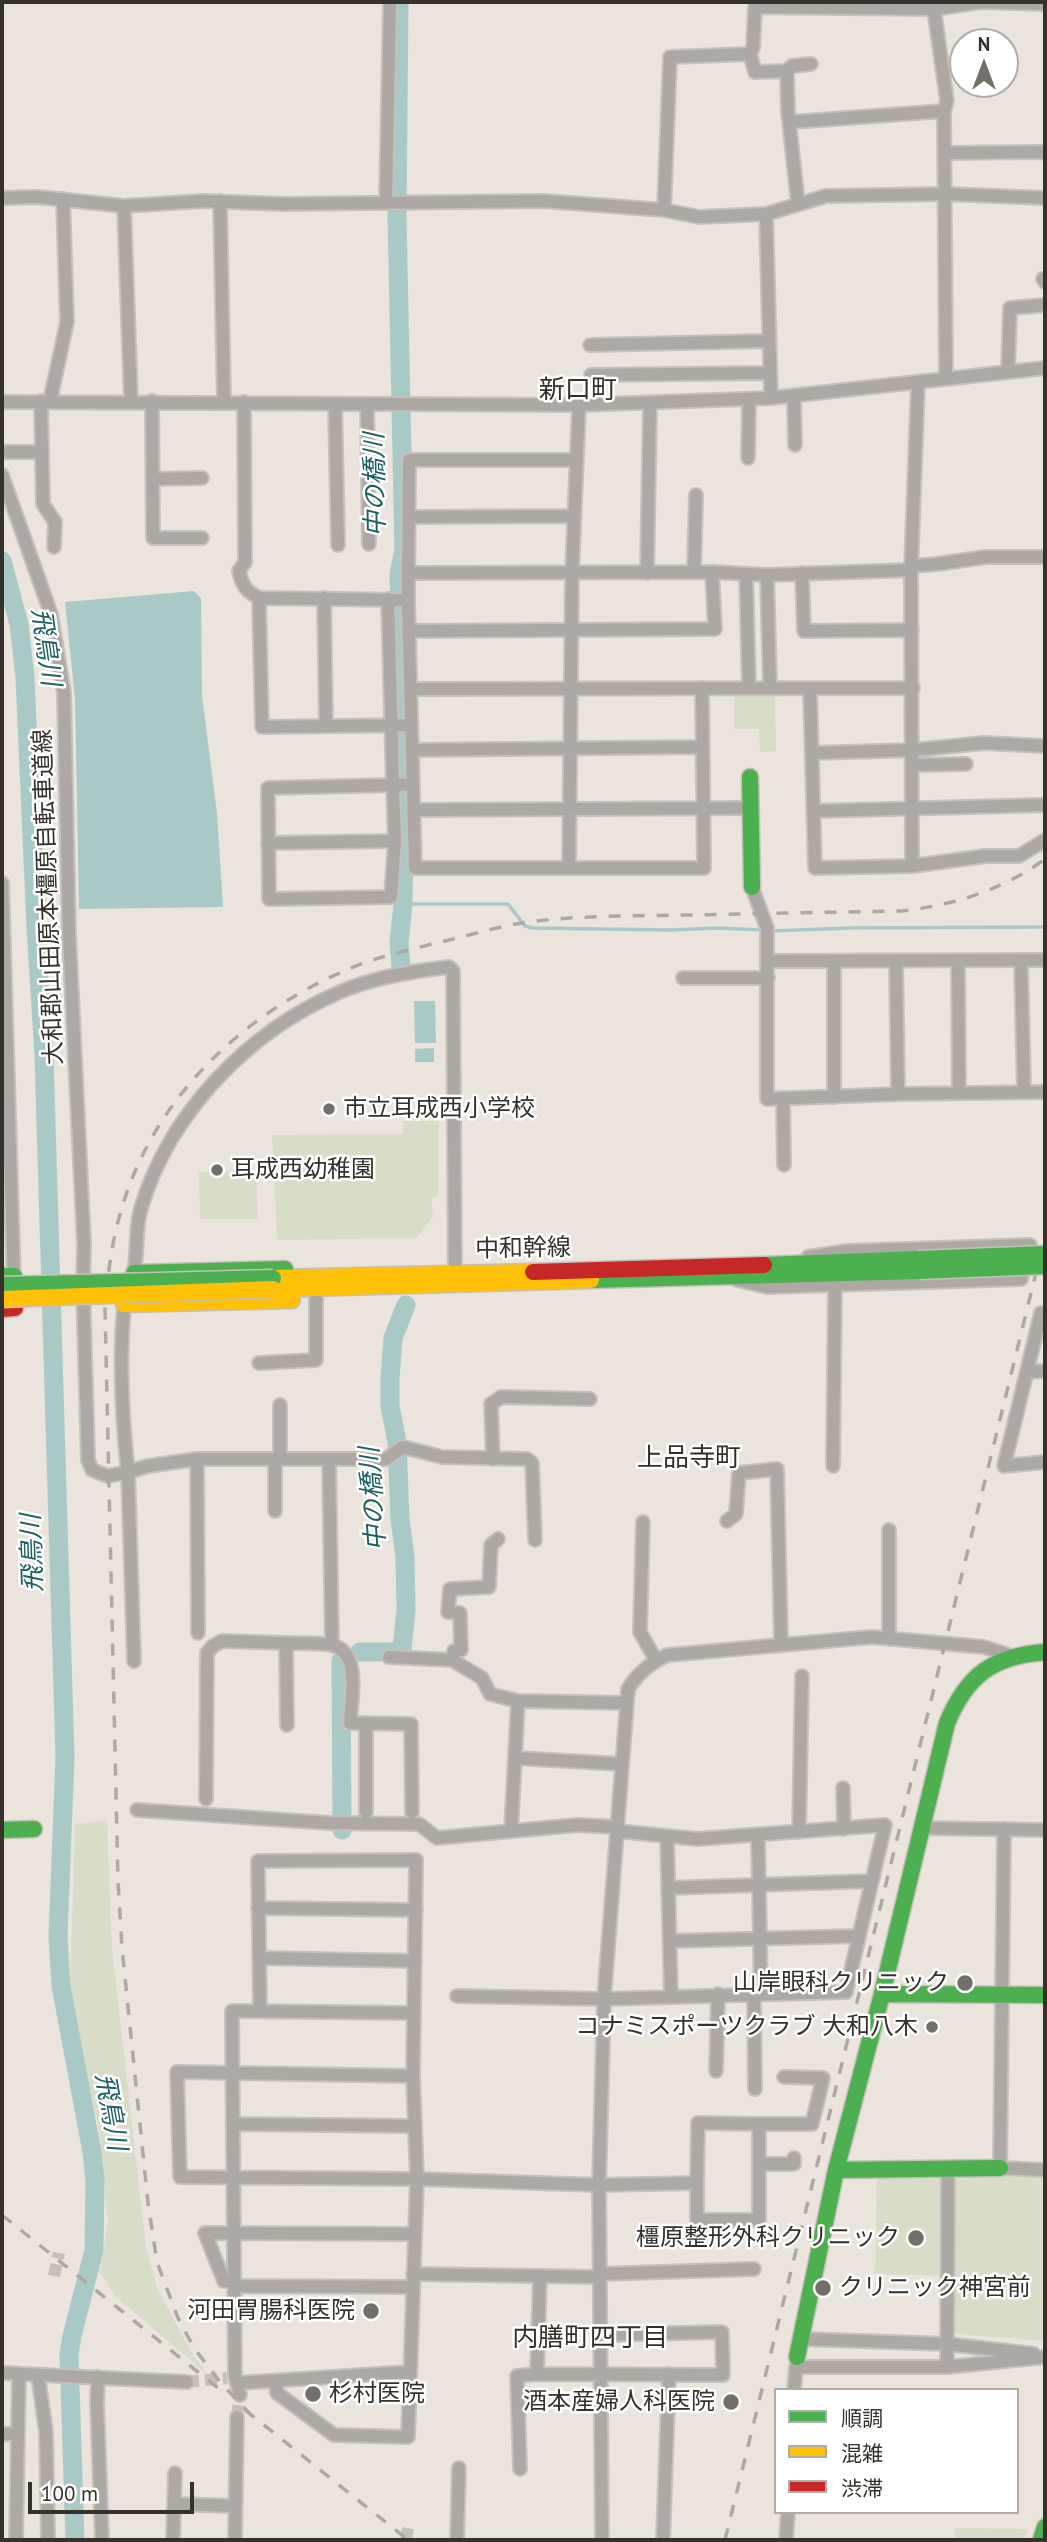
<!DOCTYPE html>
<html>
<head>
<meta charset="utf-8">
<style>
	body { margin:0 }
	#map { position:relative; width:1047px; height:2542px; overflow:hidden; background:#eae4dc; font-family:"PT Sans","Noto Sans JP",sans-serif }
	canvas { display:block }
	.frame { position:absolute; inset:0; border:4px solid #35312b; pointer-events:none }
	.legend { position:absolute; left:774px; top:2388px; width:245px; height:126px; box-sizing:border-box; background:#fff; border:2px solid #aeadaa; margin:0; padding:9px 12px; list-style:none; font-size:21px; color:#35312b }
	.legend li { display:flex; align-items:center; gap:14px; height:35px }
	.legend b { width:35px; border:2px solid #aeadaa }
	.north { position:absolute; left:949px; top:28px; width:70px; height:70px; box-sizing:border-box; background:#fff; border:2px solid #aeadaa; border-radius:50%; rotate:0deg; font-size:19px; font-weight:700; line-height:28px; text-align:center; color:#35312b }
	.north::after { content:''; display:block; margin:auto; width:24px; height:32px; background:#747069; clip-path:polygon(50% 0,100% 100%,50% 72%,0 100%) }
	.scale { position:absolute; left:28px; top:2482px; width:166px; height:32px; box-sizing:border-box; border:4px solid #35312b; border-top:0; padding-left:9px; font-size:21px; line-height:24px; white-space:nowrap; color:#35312b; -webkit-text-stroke:5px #fff; paint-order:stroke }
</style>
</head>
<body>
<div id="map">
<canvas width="1047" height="2542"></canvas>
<div class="frame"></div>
<ul class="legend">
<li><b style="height:9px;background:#4caf50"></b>順調</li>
<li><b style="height:9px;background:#ffc107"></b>混雑</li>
<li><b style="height:9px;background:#c62828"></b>渋滞</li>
</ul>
<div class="north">N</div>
<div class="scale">100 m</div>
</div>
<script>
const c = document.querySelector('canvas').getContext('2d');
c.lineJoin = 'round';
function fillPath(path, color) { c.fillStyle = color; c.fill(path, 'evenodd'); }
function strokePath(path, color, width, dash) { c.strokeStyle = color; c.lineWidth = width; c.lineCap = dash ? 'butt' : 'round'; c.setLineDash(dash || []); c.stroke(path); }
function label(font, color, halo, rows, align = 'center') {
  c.font = font + ' "PT Sans","Noto Sans JP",sans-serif'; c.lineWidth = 5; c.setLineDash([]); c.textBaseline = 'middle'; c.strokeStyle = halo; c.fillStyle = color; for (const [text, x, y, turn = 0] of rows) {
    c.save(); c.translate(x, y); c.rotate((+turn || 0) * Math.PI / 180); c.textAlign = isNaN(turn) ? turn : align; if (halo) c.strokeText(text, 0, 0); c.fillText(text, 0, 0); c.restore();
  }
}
fillPath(new Path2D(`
	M 775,692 L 776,751 L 760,752 L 759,729 L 734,729 L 734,693 Z
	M 403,1121 L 439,1121 L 438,1196 L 431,1198 L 433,1216 L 417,1238 L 277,1240 L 272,1135 L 403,1134 Z
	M 256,1171 L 258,1219 L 200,1219 L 199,1172 Z
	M 107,1820 L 112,1947 L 146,2248 L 158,2290 L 193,2355 L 207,2374 L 115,2296 L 100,2272 L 108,2222 L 99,2129 L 77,2036 L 70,1986 L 75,1824 Z
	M 942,2169 L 939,2276 L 875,2274 L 877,2171 Z
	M 958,2177 L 1045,2177 L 1045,2341 L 957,2334 L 951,2328 L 953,2183 Z
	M 955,2528 L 1028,2529 L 1024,2540 L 955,2540 Z`), '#dadcca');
fillPath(new Path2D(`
	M 194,591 L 201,598 L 202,696 L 217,813 L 223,907 L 79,909 L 75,699 L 65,602 Z
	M 414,1001 L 435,1001 L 436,1043 L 415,1043 Z
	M 434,1048 L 434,1062 L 415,1062 L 415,1049 Z`), '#a9c9c7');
strokePath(new Path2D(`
	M 403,904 L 508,904 L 525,926 L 533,928 L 671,930 L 717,928 L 763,930
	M 771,931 L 850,928 L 1045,927`), '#a9c9c7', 3.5);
strokePath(new Path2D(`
	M 399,2 L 397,217 L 404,550 L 399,574 L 405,807 L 403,904 L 399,943 L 401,967
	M 2,561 L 19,624 L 25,678 L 36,927 L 44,1056 L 65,1757 L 58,1936 L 61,1986 L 92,2152 L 95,2181 L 94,2250 L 72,2336 L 69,2354 L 75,2540
	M 360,1652 L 392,1652 L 402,1649 L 406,1610 L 405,1557 L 400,1519 L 397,1442 L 390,1406 L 390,1378 L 393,1338 L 406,1305
	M 341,1661 L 342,1830`), '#a9c9c7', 19);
strokePath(new Path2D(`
	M 54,2276 L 59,2253
	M 187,2382 L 227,2378
	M 237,2417 L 240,2395
	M 406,2540 L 409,2523`), '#c6c0b9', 12, [12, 6]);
const street = new Path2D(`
	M 935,2 L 934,9 L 947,101 L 944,111 L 946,379
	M 750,54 L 755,72 L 787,71
	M 791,122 L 944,111
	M 945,153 L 1041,152 L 1045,153
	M 2,198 L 38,197 L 124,206 L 203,201 L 283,204 L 544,201 L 664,210 L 699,217 L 766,214 L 826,196 L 946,194 L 1045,198
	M 220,201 L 224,402
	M 386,203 L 390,2
	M 798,204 L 788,112 L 787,71 L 792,66 L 811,64
	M 124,206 L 131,401
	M 664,210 L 670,57 L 750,54 L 753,48 L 755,7 L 934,9 L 981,2 L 1045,4
	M 766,214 L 771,398
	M 1043,279 L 1045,282
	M 590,345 L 769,341
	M 1008,371 L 1010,308 L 1045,305
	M 591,375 L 770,373
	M 794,396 L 795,445
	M 41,401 L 43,504 L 55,522 L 54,547
	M 50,401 L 67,322 L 63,199
	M 152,401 L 153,538 L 202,538
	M 2,402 L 579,405 L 771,398 L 1045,368
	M 244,402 L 245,562 L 239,571 C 242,586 246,591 259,598
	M 335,404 L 338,545
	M 367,404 L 369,544
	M 2,452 L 42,452
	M 748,458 L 749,399
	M 575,460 L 409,460 L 408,600 L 415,868 L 704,868 L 702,688
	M 2,475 L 51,614 L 64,693 L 69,935 L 84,1244 L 83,1288 L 88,1460 L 92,1470 L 108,1476 L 128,1472 L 134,1661
	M 153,479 L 202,478
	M 410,517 L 573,516
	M 912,566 L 937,564 L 986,557 L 1045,557
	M 694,572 L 696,495
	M 410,573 L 712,572 L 767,575 L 911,570
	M 647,573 L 650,403
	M 802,573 L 804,631 L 912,630
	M 746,574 L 749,688
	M 767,575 L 770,687
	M 324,598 L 326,726
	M 388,599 L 393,785 L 413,784
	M 408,600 L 259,598 L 262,727 L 411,725
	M 408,631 L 715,629 L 712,572
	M 411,689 L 913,688
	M 810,689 L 815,868 L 912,866 L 911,570 L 918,383
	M 412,750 L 702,747
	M 813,753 L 913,750 L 984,743 L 1045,746
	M 913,765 L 966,764
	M 393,785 L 395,841 L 391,897 L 269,899 L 268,788 Z
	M 414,810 L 750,808
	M 814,811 L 1045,805
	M 268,843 L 395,841
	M 912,866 L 986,856 L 1019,856 L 1045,840
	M 569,868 L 572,573 L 579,405
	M 2,883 L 14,1285
	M 752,887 L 767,928 L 767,1099 L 898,1094 L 1045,1092
	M 768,961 L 1045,960
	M 834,961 L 834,1097
	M 896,961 L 898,1094
	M 958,961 L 959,1093
	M 1021,961 L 1024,1092
	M 683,978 L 768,978
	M 783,1098 L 784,1165
	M 455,1273 L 453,971 L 449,967 C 413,971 374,977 340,992 C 249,1031 170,1112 141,1208 C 135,1228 138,1251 134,1272 C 132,1284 125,1295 124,1307 C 119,1362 122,1418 128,1472 L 148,1466 L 197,1459 L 386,1459 L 403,1447 L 442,1457 L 527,1459 L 532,1463 L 535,1540
	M 737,1280 L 768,1287 L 1021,1279 L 1030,1245 L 847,1251 L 808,1257
	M 1045,1313 L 1041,1313 L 1004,1466 L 1045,1462
	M 259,1363 L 316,1360 L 316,1299
	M 1028,1372 L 1045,1371
	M 280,1405 L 280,1459
	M 197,1459 L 198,1633
	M 275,1459 L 275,1511
	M 493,1459 L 491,1404 L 501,1397 L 590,1399
	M 329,1460 L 332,1645
	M 833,1466 L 835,1285
	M 727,1521 L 736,1514 L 739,1473 L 777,1469 L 781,1643
	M 643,1522 L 640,1632 L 656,1660
	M 889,1639 L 889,1530
	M 389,1657 L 452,1660 L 454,1651 L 461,1650 L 460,1613 L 448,1612 L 450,1589 L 489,1587 L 491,1545 L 498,1539
	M 452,1660 L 482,1678 L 490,1694 L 518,1701
	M 366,1723 L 366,1812
	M 287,1725 L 286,1643 C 300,1644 317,1642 331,1645 C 362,1651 351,1699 350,1723 L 411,1724 L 412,1812
	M 515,1758 L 622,1764
	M 843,1788 L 844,1829
	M 206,1799 L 207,1653 L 213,1646 L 222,1641 L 286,1643
	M 137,1810 L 329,1823 L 419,1824 L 437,1838 L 577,1825 L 618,1827
	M 921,1828 L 1045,1830
	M 1004,1829 L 1000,2168 L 1045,2170
	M 511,1831 L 518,1701 L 625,1703
	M 799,1832 L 802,1676
	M 667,1836 L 671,1997
	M 758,1836 L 761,1995
	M 668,1888 L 872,1881
	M 258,1908 L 416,1910
	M 670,1941 L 859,1936
	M 259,1958 L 415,1961
	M 754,1995 L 755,2089
	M 457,1996 L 604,1999 L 846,1992 L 885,1825 L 697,1839 L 617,1831
	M 260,2011 L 258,1861 L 416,1860 L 413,2076 L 417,2179 L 408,2437 L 334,2435 L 277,2393 L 276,2382
	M 716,2071 L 718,1994
	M 413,2076 L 177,2072 L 180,2177 L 417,2179 L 599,2185 L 697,2183 L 698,2123 L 759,2124 L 759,2220 L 697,2220 L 697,2183
	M 234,2124 L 415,2126
	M 759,2124 L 812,2124 L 823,2078 L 784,2077
	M 759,2164 L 794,2164 L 794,2158
	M 413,2274 L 599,2277
	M 599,2274 L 754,2269
	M 540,2276 L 537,2374 L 723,2375 L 722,2332 L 599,2335
	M 235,2281 L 224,2281 L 205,2233 L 415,2234
	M 235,2286 L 413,2287
	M 801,2339 L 947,2344 L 1034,2354
	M 796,2367 L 947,2367 L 1045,2357
	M 947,2367 L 948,2169
	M 2,2373 L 187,2382
	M 38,2375 L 46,2432 L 48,2540
	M 98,2377 L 97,2402 L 102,2540
	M 238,2383 L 409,2372
	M 794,2390 L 797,2359
	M 240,2395 L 235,2376 L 232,2011 L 414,2013
	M 2,2434 L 17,2434
	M 520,2469 L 517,2376 L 537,2374
	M 174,2504 L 235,2506
	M 16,2540 L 19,2374
	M 173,2540 L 175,2473
	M 235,2540 L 237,2417
	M 457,2540 L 459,2468
	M 602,2540 L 599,2185 L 604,1999 L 628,1689 C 638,1673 651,1662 668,1655 L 872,1637 L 984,1647 L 1009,1655
	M 663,2540 L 669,2374
	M 786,2540 L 788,2512`);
const fast = new Path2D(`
	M 750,777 L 752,887
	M 764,1265 L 918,1259
	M 134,1273 L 285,1269
	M 2,1276 L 14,1276
	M 591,1280 L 919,1271
	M 2,1830 L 34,1829
	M 882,1994 L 1045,1995
	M 836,2170 L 1000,2168
	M 797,2357 L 836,2170 L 882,1994 L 947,1723 C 967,1675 993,1656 1045,1652
	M 1041,2540 L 1045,2527`);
const slow = new Path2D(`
	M 273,1278 L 533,1272
	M 273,1289 L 591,1280
	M 124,1304 L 292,1300`);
const jam = new Path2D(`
	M 533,1272 L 764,1265
	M 2,1309 L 15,1308`);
strokePath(street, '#c5c0b9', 16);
strokePath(fast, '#c5c0b9', 19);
strokePath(slow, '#c5c0b9', 19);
strokePath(jam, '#c5c0b9', 19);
strokePath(street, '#aea8a5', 12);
strokePath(fast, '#4caf50', 16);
strokePath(slow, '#ffc107', 16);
strokePath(jam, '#c62828', 16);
strokePath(new Path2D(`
	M 2,2215 L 218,2388
	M 245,2410 L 408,2540
	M 252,2416 L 221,2383 L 194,2348 L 178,2318 L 157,2262 L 148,2203 L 122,1948 L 118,1881 L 105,1309 C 108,1270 113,1232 126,1195 C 161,1092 245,1014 344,971 C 375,957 412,949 445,941 C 471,935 496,927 522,923 C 576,915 632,916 686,915 C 758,914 830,912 902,911 C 954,905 1003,890 1045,859
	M 725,2540 L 1045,1236`), '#aea8a5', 3.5, [12, 12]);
const fastBridge = new Path2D(`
	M 918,1259 L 1045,1254
	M 919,1271 L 1045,1266
	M 2,1285 L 273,1278`);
const slowBridge = new Path2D(`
	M 2,1299 L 273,1289`);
strokePath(fastBridge, '#c5c0b9', 19, []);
strokePath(slowBridge, '#c5c0b9', 19, []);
strokePath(fastBridge, '#4caf50', 16);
strokePath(slowBridge, '#ffc107', 16);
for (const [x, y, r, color] of [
	[329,1109,7,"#747069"],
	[217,1170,7,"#747069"],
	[965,1983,9,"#747069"],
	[932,2027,7,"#747069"],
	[916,2238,9,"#747069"],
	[823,2288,9,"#747069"],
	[371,2311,9,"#747069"],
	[313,2394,9,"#747069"],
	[731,2402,9,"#747069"]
]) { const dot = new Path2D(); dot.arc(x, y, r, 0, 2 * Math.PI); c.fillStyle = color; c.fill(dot); strokePath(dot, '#fff', 2.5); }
label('24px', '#35312b', '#fff', [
	["大和郡山田原本橿原自転車道線",49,897,-92],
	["中和幹線",523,1249,-1]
]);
label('24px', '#35312b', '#fff', [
	["市立耳成西小学校",343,1109,"left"],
	["耳成西幼稚園",231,1170,"left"],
	["山岸眼科クリニック",949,1983],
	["コナミスポーツクラブ 大和八木",918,2027],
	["橿原整形外科クリニック",900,2238],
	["クリニック神宮前",839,2288,"left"],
	["河田胃腸科医院",355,2311],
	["杉村医院",329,2394,"left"],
	["酒本産婦人科医院",715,2402]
], 'right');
label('26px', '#382f24', '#fff', [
	["新口町",578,391],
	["上品寺町",689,1459],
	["内膳町四丁目",590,2339]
]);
label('italic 26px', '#1f6163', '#fff', [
	["中の橋川",376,485,-91],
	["飛鳥川",45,647,82],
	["中の橋川",374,1499,-94],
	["飛鳥川",33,1553,-92],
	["飛鳥川",110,2112,80]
]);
</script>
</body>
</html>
